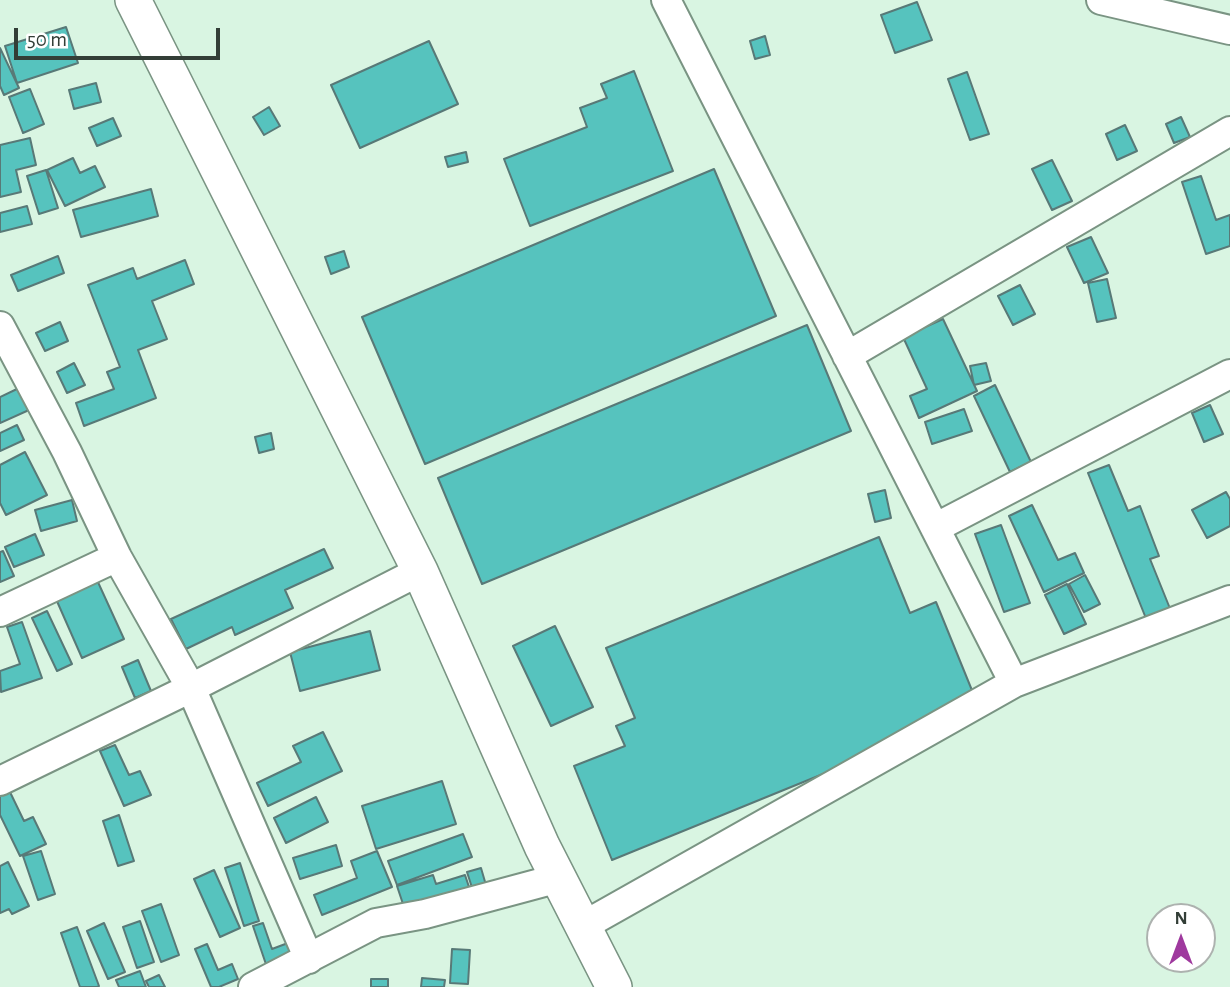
<!DOCTYPE html>
<html>
<head>
<meta charset="utf-8">
<style>
	body { margin:0 }
	#map { position:relative; width:1230px; height:987px; overflow:hidden; background:#d9f5e2; font-family:"Alegreya Sans",sans-serif }
	canvas { display:block }
	.north { position:absolute; left:1146px; top:903px; width:70px; height:70px; box-sizing:border-box; background:#fff; border:2px solid #adb2af; border-radius:50%; rotate:0deg; font-size:19px; font-weight:700; line-height:28px; text-align:center; color:#333e37 }
	.north::after { content:''; display:block; margin:auto; width:24px; height:32px; background:#9f399e; clip-path:polygon(50% 0,100% 100%,50% 72%,0 100%) }
	.scale { position:absolute; left:14px; top:28px; width:206px; height:32px; box-sizing:border-box; border:4px solid #333e37; border-top:0; padding-left:9px; font-size:21px; line-height:24px; white-space:nowrap; color:#333e37; -webkit-text-stroke:5px #fff; paint-order:stroke }
</style>
</head>
<body>
<div id="map">
<canvas width="1230" height="987"></canvas>
<div class="north">N</div>
<div class="scale">50 m</div>
</div>
<script>
const c = document.querySelector('canvas').getContext('2d');
c.lineJoin = 'round';
function fillPath(path, color) { c.fillStyle = color; c.fill(path, 'evenodd'); }
function strokePath(path, color, width, dash) { c.strokeStyle = color; c.lineWidth = width; c.lineCap = dash ? 'butt' : 'round'; c.setLineDash(dash || []); c.stroke(path); }
const building = new Path2D(`
	M 917,2 L 932,40 L 895,53 L 881,15 Z
	M 66,27 L 78,63 L 17,83 L 5,46 Z
	M 765,36 L 770,55 L 755,59 L 750,41 Z
	M 429,41 L 458,104 L 360,148 L 331,85 Z
	M 0,48 L 19,88 L 4,95 L 0,86 Z
	M 634,71 L 673,171 L 530,226 L 504,159 L 587,127 L 580,108 L 607,98 L 601,84 Z
	M 967,72 L 989,134 L 970,140 L 948,79 Z
	M 96,83 L 101,102 L 74,109 L 69,90 Z
	M 30,89 L 44,124 L 23,133 L 9,97 Z
	M 269,107 L 280,126 L 264,135 L 253,117 Z
	M 1181,117 L 1190,137 L 1174,143 L 1166,124 Z
	M 113,118 L 121,136 L 97,146 L 89,128 Z
	M 1125,125 L 1137,151 L 1117,160 L 1106,134 Z
	M 30,138 L 36,165 L 16,170 L 21,192 L 0,197 L 0,145 Z
	M 466,152 L 468,162 L 448,167 L 445,157 Z
	M 73,158 L 80,173 L 95,166 L 105,187 L 65,206 L 47,170 Z
	M 1052,160 L 1072,201 L 1052,210 L 1032,169 Z
	M 714,169 L 776,316 L 425,464 L 362,317 Z
	M 46,170 L 58,208 L 39,214 L 27,176 Z
	M 1201,176 L 1216,220 L 1230,215 L 1230,246 L 1206,254 L 1182,182 Z
	M 151,189 L 158,216 L 81,237 L 73,210 Z
	M 27,206 L 32,224 L 0,232 L 0,213 Z
	M 1091,237 L 1108,273 L 1084,283 L 1067,247 Z
	M 344,251 L 349,267 L 331,274 L 325,257 Z
	M 58,256 L 64,273 L 18,291 L 11,275 Z
	M 185,260 L 194,284 L 152,301 L 167,339 L 138,350 L 156,398 L 84,426 L 76,403 L 114,389 L 107,372 L 120,367 L 88,285 L 133,268 L 137,279 Z
	M 1107,279 L 1116,318 L 1097,322 L 1088,283 Z
	M 1020,285 L 1035,314 L 1013,325 L 998,296 Z
	M 943,319 L 977,391 L 919,418 L 910,396 L 927,389 L 903,337 Z
	M 60,322 L 68,341 L 45,351 L 36,333 Z
	M 807,325 L 851,431 L 482,584 L 438,478 Z
	M 74,363 L 85,385 L 67,393 L 57,372 Z
	M 986,363 L 991,381 L 974,385 L 970,366 Z
	M 995,385 L 1031,462 L 1010,472 L 974,396 Z
	M 19,388 L 29,410 L 0,423 L 0,397 Z
	M 1210,405 L 1223,434 L 1204,442 L 1192,413 Z
	M 964,409 L 972,431 L 932,444 L 925,422 Z
	M 17,425 L 24,440 L 0,451 L 0,433 Z
	M 271,433 L 274,449 L 259,453 L 255,437 Z
	M 25,452 L 47,495 L 6,515 L 0,503 L 0,465 Z
	M 1109,465 L 1128,511 L 1140,506 L 1159,556 L 1150,559 L 1173,616 L 1149,626 L 1088,473 Z
	M 885,490 L 891,518 L 875,522 L 868,494 Z
	M 1226,492 L 1230,499 L 1230,526 L 1207,538 L 1192,510 Z
	M 72,500 L 77,521 L 41,531 L 35,510 Z
	M 1032,505 L 1058,560 L 1075,553 L 1084,573 L 1044,592 L 1009,516 Z
	M 1001,525 L 1030,603 L 1004,612 L 975,534 Z
	M 35,534 L 44,555 L 14,567 L 5,547 Z
	M 879,537 L 910,613 L 936,602 L 980,710 L 612,860 L 574,766 L 625,746 L 616,726 L 635,718 L 606,648 Z
	M 324,549 L 333,568 L 285,590 L 293,608 L 235,635 L 232,627 L 186,649 L 171,619 Z
	M 3,551 L 14,576 L 0,582 L 0,552 Z
	M 1085,575 L 1100,604 L 1084,612 L 1069,584 Z
	M 97,580 L 124,639 L 82,658 L 56,599 Z
	M 1067,584 L 1086,624 L 1064,634 L 1045,595 Z
	M 47,611 L 72,664 L 57,671 L 32,618 Z
	M 22,622 L 42,678 L 1,692 L 0,671 L 20,664 L 7,627 Z
	M 555,626 L 593,707 L 551,726 L 513,646 Z
	M 370,631 L 380,670 L 300,691 L 290,652 Z
	M 138,660 L 151,691 L 135,698 L 122,667 Z
	M 323,732 L 342,771 L 268,806 L 257,783 L 301,762 L 293,746 Z
	M 115,745 L 129,775 L 140,771 L 151,795 L 124,806 L 100,751 Z
	M 442,781 L 456,824 L 376,849 L 362,806 Z
	M 9,790 L 24,821 L 33,817 L 46,844 L 20,856 L 0,815 L 0,794 Z
	M 316,797 L 328,822 L 286,843 L 274,818 Z
	M 119,815 L 134,861 L 118,866 L 103,821 Z
	M 463,834 L 472,857 L 397,885 L 388,861 Z
	M 336,845 L 342,866 L 300,879 L 293,858 Z
	M 41,851 L 55,894 L 38,900 L 23,856 Z
	M 377,851 L 392,887 L 322,915 L 314,895 L 357,878 L 351,861 Z
	M 8,862 L 29,906 L 12,914 L 9,909 L 0,913 L 0,866 Z
	M 240,863 L 259,921 L 244,926 L 225,868 Z
	M 481,868 L 488,892 L 475,897 L 467,872 Z
	M 214,870 L 240,928 L 220,937 L 194,879 Z
	M 433,875 L 436,884 L 465,875 L 474,902 L 409,922 L 397,886 Z
	M 161,904 L 179,955 L 161,962 L 142,911 Z
	M 140,921 L 154,962 L 137,968 L 123,927 Z
	M 104,923 L 125,972 L 108,979 L 87,931 Z
	M 263,923 L 272,949 L 288,943 L 298,973 L 272,982 L 253,926 Z
	M 77,927 L 99,986 L 97,987 L 80,987 L 61,933 Z
	M 207,944 L 218,970 L 232,964 L 238,979 L 219,987 L 211,987 L 195,949 Z
	M 452,949 L 470,950 L 468,984 L 450,983 Z
	M 140,971 L 146,987 L 119,987 L 116,980 Z
	M 159,975 L 165,987 L 149,987 L 146,981 Z
	M 422,978 L 445,980 L 444,987 L 421,987 Z
	M 371,979 L 388,979 L 388,987 L 371,987 Z`);
fillPath(building, '#56c3be');
strokePath(building, '#587977', 2);
const minor = new Path2D(`
	M 666,0 L 1014,683
	M 1101,0 L 1230,30
	M 0,326 L 67,452 L 117,557 L 191,688 L 309,959
	M 847,356 L 1230,131
	M 935,528 L 1230,374
	M 0,612 L 117,557
	M 0,781 L 191,688 L 420,571
	M 583,926 L 1014,683 L 1230,600
	M 253,987 L 376,923 L 425,914 L 559,878`);
const tertiary = new Path2D(`
	M 133,0 L 420,571 L 542,846 L 614,987`);
strokePath(minor, '#7a9483', 32);
strokePath(tertiary, '#7a9483', 38);
strokePath(minor, '#fff', 28);
strokePath(tertiary, '#fff', 35);
</script>
</body>
</html>
